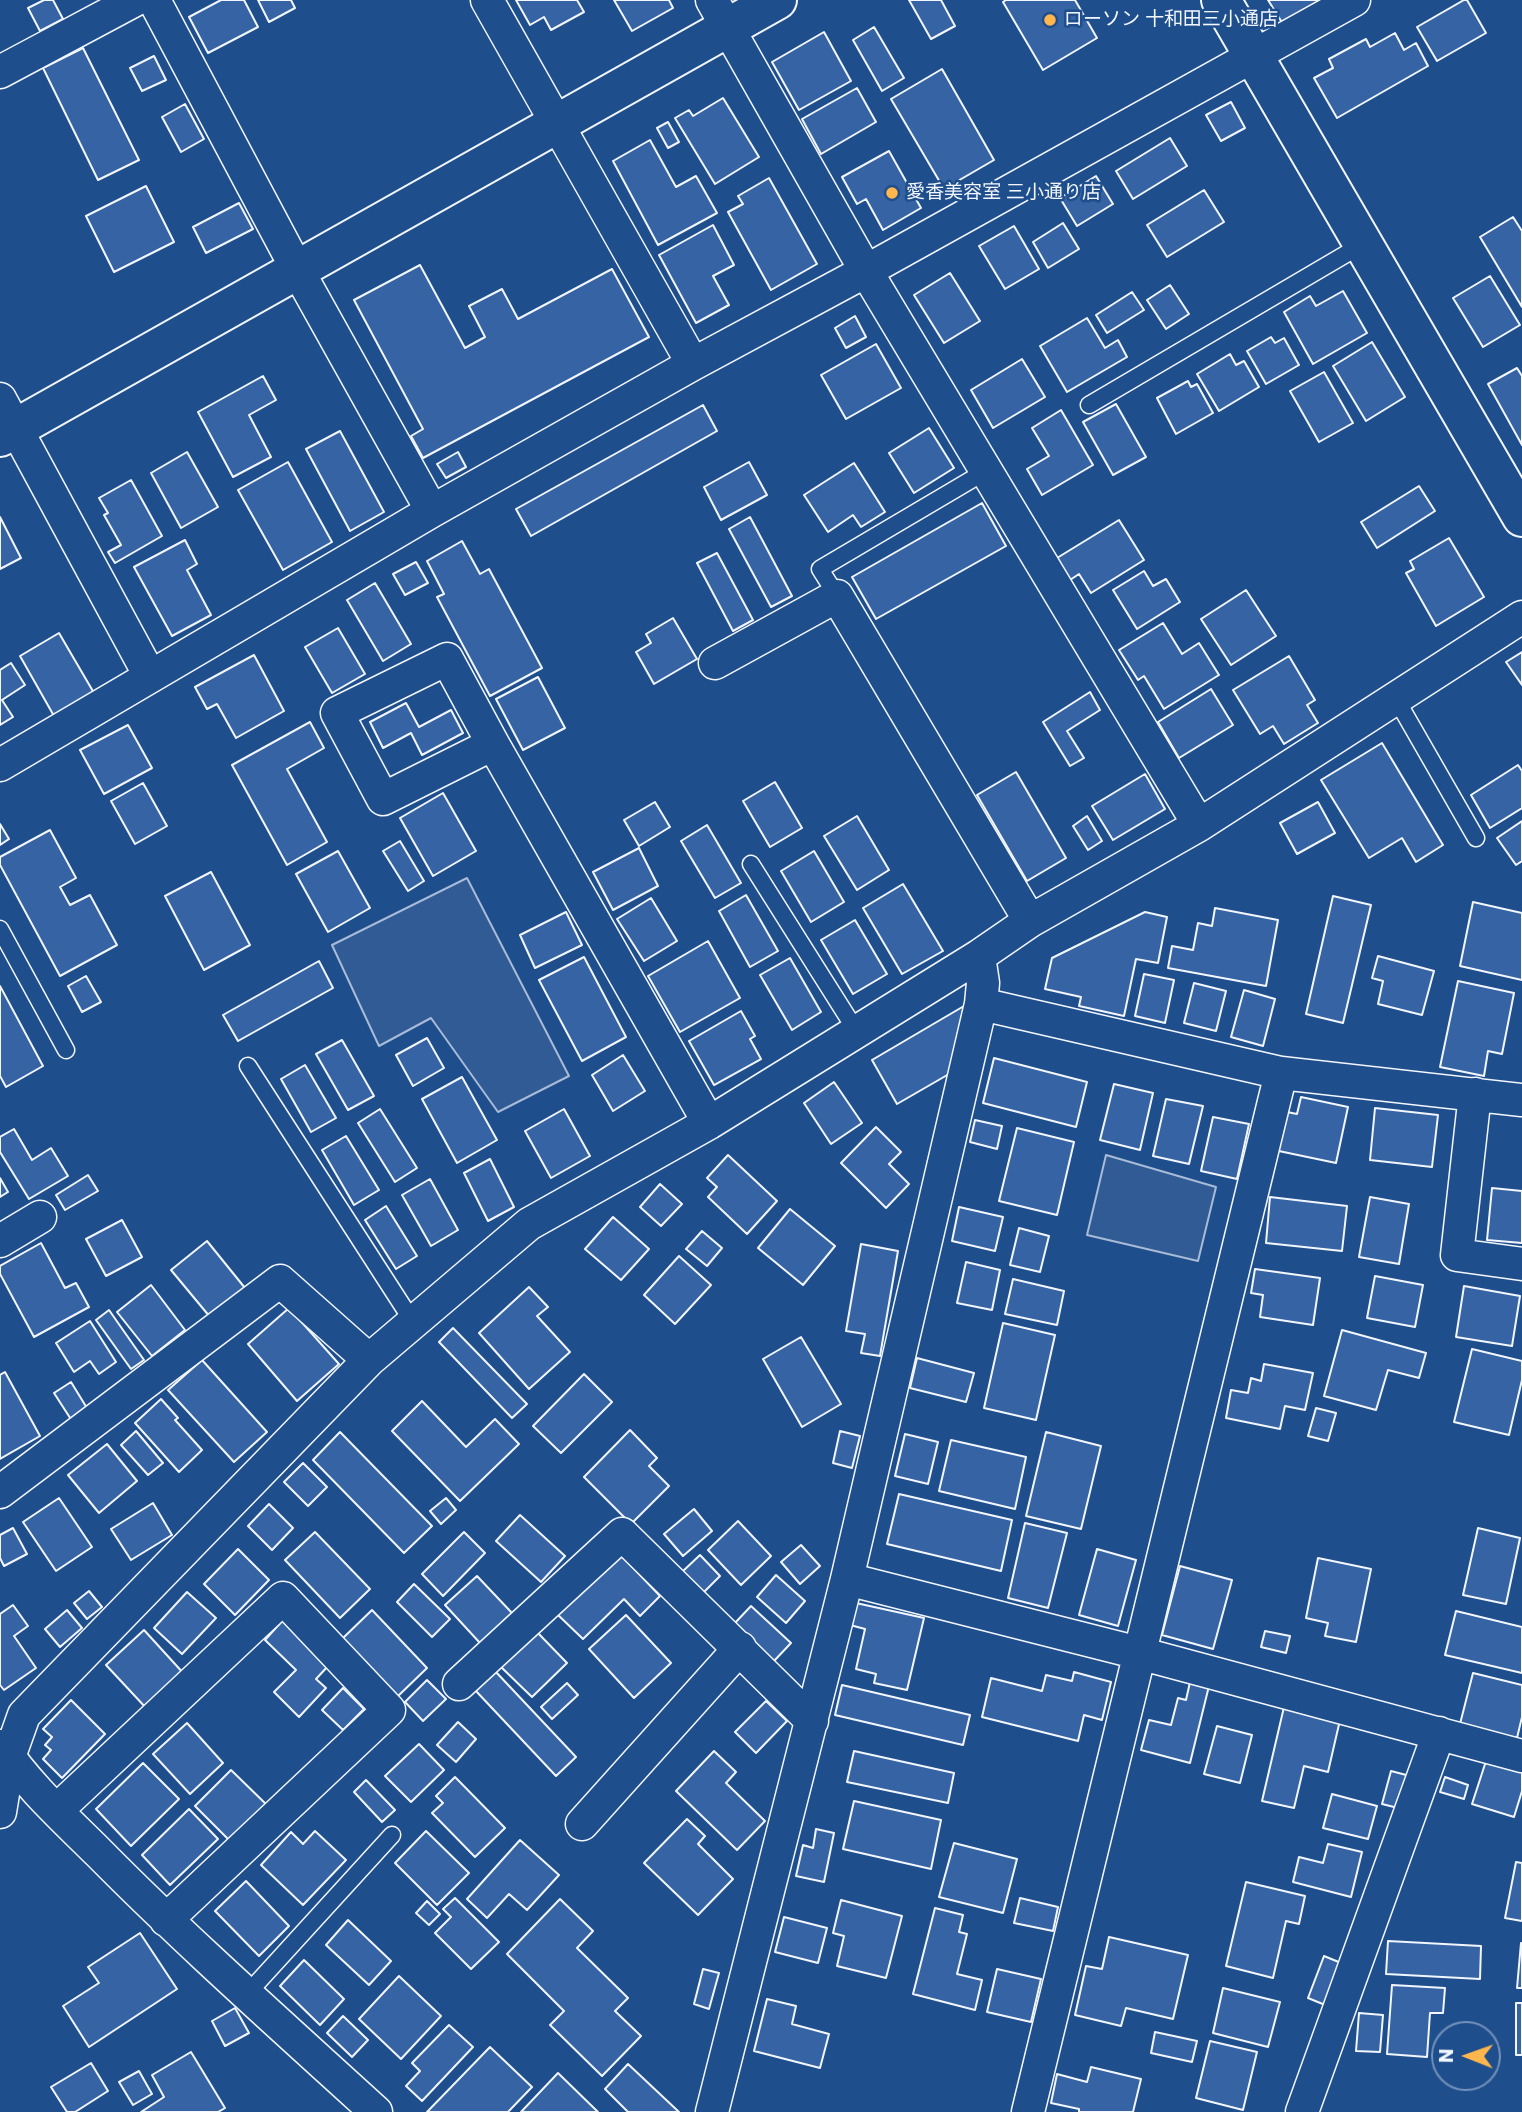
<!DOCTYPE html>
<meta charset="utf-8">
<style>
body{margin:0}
#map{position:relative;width:1522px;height:2112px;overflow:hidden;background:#1f4e8c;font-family:Poppins,sans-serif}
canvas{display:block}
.north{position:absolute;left:1431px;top:2021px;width:70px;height:70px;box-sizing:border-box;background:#1f4e8c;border:2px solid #7391ba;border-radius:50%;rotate:271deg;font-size:19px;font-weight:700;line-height:28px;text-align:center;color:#f2f6ff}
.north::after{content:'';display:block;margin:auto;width:24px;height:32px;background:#ffb74d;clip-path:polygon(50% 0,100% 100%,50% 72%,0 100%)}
</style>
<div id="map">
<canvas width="1522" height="2112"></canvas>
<div class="north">N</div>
</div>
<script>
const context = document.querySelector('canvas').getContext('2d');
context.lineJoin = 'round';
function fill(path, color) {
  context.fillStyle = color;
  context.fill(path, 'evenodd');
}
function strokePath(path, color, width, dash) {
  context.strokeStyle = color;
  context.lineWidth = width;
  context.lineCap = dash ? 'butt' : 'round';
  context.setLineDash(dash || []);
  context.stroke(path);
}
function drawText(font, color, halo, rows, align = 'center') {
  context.font = font + ' Poppins,"Noto Sans JP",sans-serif';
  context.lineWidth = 5;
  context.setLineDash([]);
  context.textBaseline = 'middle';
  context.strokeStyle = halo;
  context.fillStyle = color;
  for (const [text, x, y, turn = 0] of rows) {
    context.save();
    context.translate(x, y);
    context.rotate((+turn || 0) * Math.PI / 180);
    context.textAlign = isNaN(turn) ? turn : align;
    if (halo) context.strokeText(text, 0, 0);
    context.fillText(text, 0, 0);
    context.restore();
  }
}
const built = new Path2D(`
 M467,878L569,1076L498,1112L431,1018L379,1046L332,945Z
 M1106,1155L1216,1187L1198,1261L1087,1235Z`);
fill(built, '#305b95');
strokePath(built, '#a8bbd7', 2);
const building = new Path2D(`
 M44,0H53L63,19L40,31L28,8Z
 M221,0H244L258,27L208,53L189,17Z
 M258,0H291L295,8L269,22Z
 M516,0H577L584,12L551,30L544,17L530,25Z
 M614,0H669L673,8L632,31Z
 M909,0H941L955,26L931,39Z
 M1006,0H1075L1097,38L1043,70L1003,2Z
 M1268,0H1318L1320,3L1283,24Z
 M1464,0H1467L1486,33L1437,61L1417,27Z
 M874,27L904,78L882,91L853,40Z
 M824,32L851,81L799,110L772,62Z
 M1395,33L1404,50L1416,43L1428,66L1337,118L1314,78L1333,68L1329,59L1366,39L1370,47Z
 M83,48L139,160L98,180L43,68Z
 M154,56L166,80L142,91L130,68Z
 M942,69L994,160L944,189L891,99Z
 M857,88L876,122L821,154L802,119Z
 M723,98L759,157L715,184L675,118L689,110L693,116Z
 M1231,102L1245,128L1221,141L1206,115Z
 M185,104L204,139L181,152L162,117Z
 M668,122L679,142L668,148L657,128Z
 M1170,138L1187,166L1133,199L1116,171Z
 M650,140L676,187L696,176L717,213L658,245L613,161Z
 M889,151L921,208L883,230L866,199L857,204L842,177Z
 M1096,176L1113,204L1077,226L1060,198Z
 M769,178L817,264L771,290L728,212L743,204L738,196Z
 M146,186L174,242L114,272L86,216Z
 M1204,190L1224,222L1167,257L1147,225Z
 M239,203L253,229L206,253L193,227Z
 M1513,217L1522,231V307L1480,237Z
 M1063,223L1079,249L1048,268L1033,242Z
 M713,225L734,265L713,276L729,305L696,323L659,255Z
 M1014,226L1039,269L1005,289L979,246Z
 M420,265L465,348L485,337L469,306L502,289L518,319L612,269L649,337L423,458L411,436L423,429L354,300Z
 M950,273L980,321L944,343L914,295Z
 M1490,276L1520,325L1483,347L1453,298Z
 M1170,285L1189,314L1166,329L1147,300Z
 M1343,291L1367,333L1313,364L1284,312L1310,296L1316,306Z
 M1132,292L1144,310L1107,333L1096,315Z
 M855,316L866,337L846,348L835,328Z
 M1087,318L1105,348L1118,340L1127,357L1067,392L1040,346Z
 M1271,337L1275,343L1284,338L1299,365L1266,384L1247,351Z
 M1372,342L1405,397L1366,421L1333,366Z
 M876,344L901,388L846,419L821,375Z
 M1230,354L1236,365L1244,361L1259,387L1219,411L1197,374Z
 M1022,359L1045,397L993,428L971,390Z
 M1517,368L1522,376V445L1488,384Z
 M1324,372L1353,423L1319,442L1290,391Z
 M263,376L276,400L249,415L271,457L233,477L198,412Z
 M1188,381L1191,387L1197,384L1213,413L1176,434L1157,398Z
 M1116,404L1146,457L1113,475L1083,422Z
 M703,405L717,431L531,536L516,509Z
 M1061,410L1093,465L1042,495L1027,469L1049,456L1032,428Z
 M929,428L954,468L914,493L889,453Z
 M340,431L384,512L350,531L306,449Z
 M187,452L218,507L181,528L151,473Z
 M458,452L466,467L446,478L437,464Z
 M288,462L332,542L283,570L238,490Z
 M749,462L767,495L721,520L704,487Z
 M854,463L885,512L861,527L853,515L828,532L804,495Z
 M131,480L162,536L115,563L108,552L121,545L104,515L108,513L99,498Z
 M1419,486L1435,511L1377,548L1361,522Z
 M982,503L1006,546L876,619L852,577Z
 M0,517L21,558L0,569Z
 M750,517L792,596L771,607L729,529Z
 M1119,520L1144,560L1091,593L1079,574L1070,580L1057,558Z
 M1449,538L1484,597L1436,626L1406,573L1414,569L1410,561Z
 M185,540L197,564L187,570L211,615L172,636L134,567Z
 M462,541L480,574L489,569L542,668L490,696L437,597L444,594L427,561Z
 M717,553L753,620L733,631L697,563Z
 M416,562L428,583L405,595L393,574Z
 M1144,571L1153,586L1166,579L1180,602L1137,629L1113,590Z
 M375,583L411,644L383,661L347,600Z
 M1246,590L1276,636L1231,665L1201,619Z
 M673,618L697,659L654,684L636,652L651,643L646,634Z
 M1163,623L1182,654L1199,643L1219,675L1164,709L1144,676L1138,680L1119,650Z
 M338,628L365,674L332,693L305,647Z
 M59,633L94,693L54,716L20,656Z
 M1522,652V685L1506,662Z
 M254,655L284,711L236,738L217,704L207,709L195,687Z
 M1289,656L1315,700L1307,705L1318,723L1284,744L1273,726L1260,734L1233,690Z
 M11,663L25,685L2,700L13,717L0,725V670Z
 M538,677L565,728L523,750L496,699Z
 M1211,689L1233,725L1179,758L1158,722Z
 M1090,692L1100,710L1067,731L1084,758L1070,766L1043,722Z
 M406,703L419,727L451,710L463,733L422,755L411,733L383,748L370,722Z
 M310,722L324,748L287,769L327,842L287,865L232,765Z
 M128,725L152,768L104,794L80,750Z
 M1382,743L1443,845L1416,862L1402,838L1369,858L1321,780Z
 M1518,765L1522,771V808L1490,828L1471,795Z
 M1016,772L1066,858L1027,881L977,795Z
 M1145,774L1165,809L1113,840L1092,806Z
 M775,782L802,828L770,847L743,801Z
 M143,783L167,826L135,844L111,801Z
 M443,793L476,851L433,876L400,818Z
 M655,802L670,827L639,846L624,820Z
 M1318,802L1335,833L1297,854L1280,823Z
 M857,816L889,870L857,890L824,836Z
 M1087,816L1102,841L1088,850L1073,826Z
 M1522,821V861L1516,865L1497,838Z
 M0,824L9,839L0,845Z
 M707,825L741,883L715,898L681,841Z
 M50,830L76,878L60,887L70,905L90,895L117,945L60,976L0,865V857Z
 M400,841L424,881L408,891L383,851Z
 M639,848L658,886L613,910L593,872Z
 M338,851L370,908L328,932L296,874Z
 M814,851L844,902L811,922L781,871Z
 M211,872L250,945L204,970L165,896Z
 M903,884L943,951L902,974L863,908Z
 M746,895L778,951L750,967L719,911Z
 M1333,896L1371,905L1343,1023L1306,1014Z
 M651,898L677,941L644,961L617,919Z
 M1473,902L1522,913V980L1460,966Z
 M1215,908L1278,920L1266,986L1168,968L1172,946L1193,950L1198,923L1212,926Z
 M566,912L582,945L535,968L520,935Z
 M1145,912L1167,917L1158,963L1136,959L1124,1016L1079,1006L1081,997L1045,989L1052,958Z
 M855,920L887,974L853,994L821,940Z
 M708,941L740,998L680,1032L648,976Z
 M1378,956L1434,971L1422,1015L1378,1004L1383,981L1372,978Z
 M584,957L626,1037L582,1061L539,980Z
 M790,958L821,1012L792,1030L760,975Z
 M319,961L333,988L238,1041L223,1015Z
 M1144,974L1174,980L1165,1023L1135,1016Z
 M86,976L101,1002L82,1012L68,986Z
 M1458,981L1514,993L1502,1054L1488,1051L1484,1076L1440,1067Z
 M1194,983L1226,991L1216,1031L1184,1023Z
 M0,986L43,1066L6,1087L0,1076Z
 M1244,990L1275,999L1263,1046L1231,1037Z
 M964,1006L949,1074L897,1104L872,1060Z
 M741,1011L755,1036L750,1039L761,1059L714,1085L689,1041Z
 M427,1038L444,1068L413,1086L396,1055Z
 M342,1040L374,1096L348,1110L316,1054Z
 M623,1055L645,1091L613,1111L592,1075Z
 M994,1058L1087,1082L1076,1127L983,1103Z
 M305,1065L336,1118L311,1132L281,1079Z
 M462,1077L497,1140L457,1163L422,1099Z
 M834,1082L862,1123L831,1144L804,1103Z
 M1114,1084L1153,1093L1140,1150L1100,1140Z
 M1301,1097L1348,1107L1336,1163L1274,1150L1282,1111L1297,1114Z
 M1166,1099L1203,1106L1189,1164L1153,1156Z
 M1375,1108L1438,1115L1432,1167L1370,1160Z
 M380,1109L417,1168L395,1182L358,1123Z
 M564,1109L590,1156L551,1178L525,1131Z
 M1213,1117L1249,1124L1237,1179L1201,1171Z
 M975,1120L1002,1126L997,1149L970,1142Z
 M876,1127L901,1152L889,1164L909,1184L886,1208L841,1163Z
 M1017,1128L1074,1142L1057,1215L999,1201Z
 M14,1129L32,1160L51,1148L68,1176L29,1199L0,1152V1137Z
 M346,1136L379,1190L354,1205L322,1150Z
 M728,1155L777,1201L747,1234L708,1197L717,1187L707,1178Z
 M490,1159L514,1207L488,1221L464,1173Z
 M88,1175L98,1191L65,1210L56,1195Z
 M0,1178L8,1192L0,1197Z
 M430,1179L458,1230L431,1246L402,1195Z
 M660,1184L682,1204L661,1226L640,1207Z
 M1492,1188L1522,1191V1243L1487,1240Z
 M1270,1197L1347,1206L1342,1251L1266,1243Z
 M1370,1197L1409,1204L1399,1264L1359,1257Z
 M386,1206L417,1256L396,1269L365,1220Z
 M959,1207L1003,1217L995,1251L952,1241Z
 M790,1209L835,1246L803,1285L758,1248Z
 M613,1217L649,1249L621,1280L585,1249Z
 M122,1220L142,1257L106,1276L86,1239Z
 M1019,1228L1049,1236L1040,1272L1010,1265Z
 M702,1231L722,1248L707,1266L686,1249Z
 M207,1241L245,1288L210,1317L171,1270Z
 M41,1243L65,1288L76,1283L89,1307L34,1337L0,1274V1266Z
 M861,1244L898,1251L880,1356L861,1353L865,1334L846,1331Z
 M679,1256L711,1285L675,1324L644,1295Z
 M966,1262L1000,1270L992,1310L957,1303Z
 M1255,1269L1320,1278L1313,1325L1260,1317L1263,1295L1251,1293Z
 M1375,1276L1423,1285L1415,1327L1367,1318Z
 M1013,1279L1064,1291L1057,1325L1005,1314Z
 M151,1285L185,1330L152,1356L117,1312Z
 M1464,1286L1520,1296L1512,1346L1456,1337Z
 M529,1287L548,1307L537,1316L570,1352L529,1389L479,1333Z
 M289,1308L339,1364L297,1401L248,1344Z
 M109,1310L144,1360L131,1369L96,1320Z
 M90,1321L116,1362L99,1374L90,1361L74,1372L56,1343Z
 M1003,1323L1055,1335L1036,1420L984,1408Z
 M453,1328L527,1404L512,1418L439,1342Z
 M1342,1330L1426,1353L1419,1378L1388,1370L1376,1410L1324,1396Z
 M801,1337L841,1404L802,1427L763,1359Z
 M1472,1349L1522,1361V1380L1509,1435L1454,1422Z
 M917,1358L974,1373L966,1402L910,1388Z
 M202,1360L267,1432L234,1462L168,1390Z
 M1264,1364L1313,1373L1305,1410L1285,1406L1280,1429L1226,1418L1231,1390L1248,1393L1251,1378L1261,1381Z
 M5,1372L40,1436L0,1459V1375Z
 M584,1374L612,1402L561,1453L533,1426Z
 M71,1382L90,1413L74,1424L54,1393Z
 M161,1399L178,1418L175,1420L202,1450L179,1472L135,1423Z
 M422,1401L466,1447L495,1419L519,1444L460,1501L392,1431Z
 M1316,1408L1336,1413L1328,1441L1308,1436Z
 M630,1430L657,1458L649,1466L669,1486L631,1524L584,1477Z
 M136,1431L163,1463L148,1475L121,1445Z
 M840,1431L860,1436L852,1468L833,1463Z
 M340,1432L432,1526L404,1553L313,1460Z
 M1046,1432L1101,1446L1081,1529L1026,1516Z
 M905,1434L938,1442L928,1484L895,1476Z
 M951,1440L1026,1457L1015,1509L939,1491Z
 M107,1444L137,1481L99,1513L68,1475Z
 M303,1463L327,1487L308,1506L284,1482Z
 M899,1494L1012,1520L1001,1571L887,1544Z
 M59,1498L92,1547L56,1571L23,1522Z
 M446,1498L456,1510L441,1524L430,1511Z
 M153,1503L172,1535L131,1560L111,1529Z
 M269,1504L293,1528L272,1550L248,1526Z
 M694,1509L712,1531L683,1556L664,1534Z
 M520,1515L565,1556L541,1582L496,1541Z
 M738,1521L771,1556L741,1585L708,1550Z
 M1025,1523L1067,1533L1048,1608L1008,1598Z
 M13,1528L27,1554L4,1566L0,1558V1535Z
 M1478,1528L1520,1538L1506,1604L1463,1595Z
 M315,1532L370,1589L340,1618L285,1560Z
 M464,1532L485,1553L443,1596L422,1574Z
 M801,1545L820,1566L800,1584L781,1562Z
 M238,1549L269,1580L235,1615L204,1584Z
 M1097,1549L1136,1560L1118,1626L1079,1615Z
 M619,1553L660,1596L640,1616L624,1599L583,1639L557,1614Z
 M700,1555L720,1576L703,1593L682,1572Z
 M1318,1558L1371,1569L1356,1642L1325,1636L1328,1623L1306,1618Z
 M1180,1566L1232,1580L1213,1649L1162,1635Z
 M776,1575L805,1601L786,1623L757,1597Z
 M477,1576L512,1613L480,1643L445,1605Z
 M414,1584L450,1619L432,1637L397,1602Z
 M89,1591L102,1607L87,1619L74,1603Z
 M187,1592L216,1618L182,1654L154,1628Z
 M856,1603L924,1618L907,1690L874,1683L876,1674L856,1669L865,1629L850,1625Z
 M13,1605L28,1626L14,1636L36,1668L4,1690L0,1685V1614Z
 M751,1606L791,1643L774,1661L734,1624Z
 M67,1610L82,1628L60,1647L45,1629Z
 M372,1610L427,1668L396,1698L342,1639Z
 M1456,1611L1522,1627V1673L1445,1655Z
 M626,1615L671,1663L634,1698L589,1649Z
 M283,1620L329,1665L316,1679L326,1688L299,1717L274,1692L296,1670L265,1640Z
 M144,1630L185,1675L147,1709L106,1665Z
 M536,1631L567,1663L532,1697L500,1666Z
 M1265,1631L1290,1636L1286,1653L1261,1647Z
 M495,1671L576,1757L556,1776L475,1690Z
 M1074,1672L1111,1682L1102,1720L1084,1715L1078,1741L982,1717L991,1678L1042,1691L1046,1675L1072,1681Z
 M1473,1673L1522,1685V1717L1517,1738L1460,1724Z
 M427,1680L446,1699L423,1721L405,1702Z
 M1190,1682L1209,1686L1190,1763L1141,1750L1149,1720L1171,1725L1178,1698L1186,1700Z
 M567,1683L578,1695L552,1719L541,1707Z
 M842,1685L970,1715L963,1745L835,1715Z
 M343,1688L364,1709L343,1730L322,1710Z
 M71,1700L105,1734L62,1778L43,1759L51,1750L45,1745L52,1737L43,1729Z
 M766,1701L787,1721L756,1753L735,1732Z
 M1284,1707L1340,1720L1328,1772L1304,1766L1294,1808L1262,1801Z
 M458,1722L476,1739L456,1762L437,1745Z
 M187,1723L223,1763L190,1794L153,1754Z
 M1217,1726L1252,1735L1240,1783L1204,1774Z
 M419,1744L444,1770L411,1802L385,1776Z
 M714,1751L736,1772L726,1783L765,1821L737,1850L676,1791Z
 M854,1751L954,1773L948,1803L847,1782Z
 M1486,1761L1522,1772V1791L1514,1817L1472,1804Z
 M143,1763L179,1799L131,1846L96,1809Z
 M231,1770L269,1807L233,1844L195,1806Z
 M1391,1771L1410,1776L1402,1809L1382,1804Z
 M455,1777L505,1828L475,1857L432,1813L443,1803L436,1796Z
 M1445,1777L1468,1785L1464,1799L1440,1792Z
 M366,1780L395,1810L382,1822L354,1792Z
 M1332,1794L1377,1806L1368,1839L1323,1828Z
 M854,1801L941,1820L931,1869L843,1849Z
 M189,1809L218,1839L170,1885L142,1855Z
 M687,1819L705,1836L698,1844L733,1879L698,1915L644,1863Z
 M816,1829L834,1833L824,1882L796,1876L803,1845L813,1848Z
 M315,1831L346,1860L303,1905L261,1865L291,1832L303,1844Z
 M426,1831L469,1873L437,1905L395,1863Z
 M520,1840L559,1875L527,1910L509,1894L487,1918L467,1899Z
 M954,1843L1017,1859L1003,1913L939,1897Z
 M1328,1844L1362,1852L1351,1897L1293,1882L1299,1857L1323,1863Z
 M1516,1862L1522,1863V1921L1505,1918Z
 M246,1881L289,1926L259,1956L215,1911Z
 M1246,1882L1305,1896L1299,1924L1286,1921L1273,1978L1226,1966Z
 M455,1898L499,1942L471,1969L435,1933L451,1917L443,1909Z
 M1020,1898L1058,1907L1053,1931L1014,1923Z
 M560,1899L593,1931L577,1948L628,1998L615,2011L641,2036L602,2076L550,2025L564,2011L507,1954Z
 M841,1900L902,1916L886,1978L837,1966L844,1936L833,1933Z
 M427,1901L440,1914L429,1925L416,1913Z
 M935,1908L963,1915L959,1932L967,1934L957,1974L982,1980L975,2010L913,1994Z
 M784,1917L827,1928L818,1963L775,1952Z
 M348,1920L391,1961L369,1985L326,1945Z
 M140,1933L177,1989L89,2047L63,2006L99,1983L88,1967Z
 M1109,1937L1188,1955L1173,2019L1126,2008L1121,2026L1075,2015L1086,1966L1102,1969Z
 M1388,1941L1481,1946L1480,1979L1386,1974Z
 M1521,1943H1522V1988H1517Z
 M1324,1956L1346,1965L1330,2007L1308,1998Z
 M304,1960L344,1999L320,2025L280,1986Z
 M703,1969L719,1973L709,2009L694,2004Z
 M997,1969L1041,1979L1031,2022L987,2012Z
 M399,1976L441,2016L401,2059L359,2019Z
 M1392,1985L1445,1988L1443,2013H1430L1427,2057L1387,2054Z
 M1223,1988L1280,2002L1268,2047L1213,2033Z
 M767,1999L796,2006L792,2024L829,2034L820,2068L754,2051Z
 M1516,2003H1522V2055H1516Z
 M235,2008L249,2033L225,2046L212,2021Z
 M1359,2013L1383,2015L1380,2052L1356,2051Z
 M343,2016L368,2040L352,2057L327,2033Z
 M449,2025L473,2047L422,2101L406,2086L420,2071L412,2063Z
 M1155,2032L1197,2041L1192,2062L1151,2053Z
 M1210,2041L1257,2052L1243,2110L1196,2098Z
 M490,2047L532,2087L508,2112H427Z
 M191,2052L225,2108L218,2112H141L164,2097L152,2075Z
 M91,2063L108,2091L75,2112H67L51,2087Z
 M628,2064L679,2112H628L605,2089Z
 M1091,2067L1141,2079L1133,2112H1079V2109L1051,2103L1057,2074L1087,2082Z
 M139,2071L152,2094L133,2105L119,2082Z
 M558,2073L598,2112H521Z`);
fill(building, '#3563a3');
strokePath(building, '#f2f6ff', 2);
const lane = new Path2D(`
 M1089,405L1363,244
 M837,596L820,569L986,471
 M1395,697L1476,838
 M751,864L857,1032
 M0,929L66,1050
 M248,1066L413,1322
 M247,1994L392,1835`);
const street = new Path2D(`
 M154,0L298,271L432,511
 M487,0L693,364
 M712,0L866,271L1199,825
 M0,72L135,0
 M0,399L150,676
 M715,663L837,596L1030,921
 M493,744L383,799L337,713L447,659L493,744L709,1123
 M0,765L432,511L693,364L866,271L1354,0
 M981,1004L1281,1073L1522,1100
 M1475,1094L1457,1255L1522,1264
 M0,1241L40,1217
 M0,1492L280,1281L369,1360
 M847,1579L1139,1653L1522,1756
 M459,1684L622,1534L812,1721
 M2,1746C24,1782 69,1823 99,1853C188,1943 283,2027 376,2112
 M57,1810L283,1598L389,1710L166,1920
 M0,1812L9,1757L24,1715L369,1360L529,1224L709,1123L979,956L1030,921L1199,825L1522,617
 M582,1824L740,1648
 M712,2112L847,1579L981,1004L983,983L979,956
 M1028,2112L1281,1073
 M1302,2112L1439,1733`);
const secondary = new Path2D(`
 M1221,0L1522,517
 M0,437L777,0`);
strokePath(lane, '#f2f6ff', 19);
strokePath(street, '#f2f6ff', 35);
strokePath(secondary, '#f2f6ff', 42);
strokePath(lane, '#1f4e8c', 16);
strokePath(street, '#1f4e8c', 32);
strokePath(secondary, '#1f4e8c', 38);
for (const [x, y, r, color] of [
 [1050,20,7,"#ffb74d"],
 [892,193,7,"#ffb74d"]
]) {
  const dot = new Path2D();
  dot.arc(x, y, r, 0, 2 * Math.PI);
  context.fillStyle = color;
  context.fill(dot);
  strokePath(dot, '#1f4e8c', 2.5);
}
drawText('19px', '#f2f6ff', '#1f4e8c', [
 ["ローソン 十和田三小通店",1064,20],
 ["愛香美容室 三小通り店",906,193]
], 'left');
</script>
